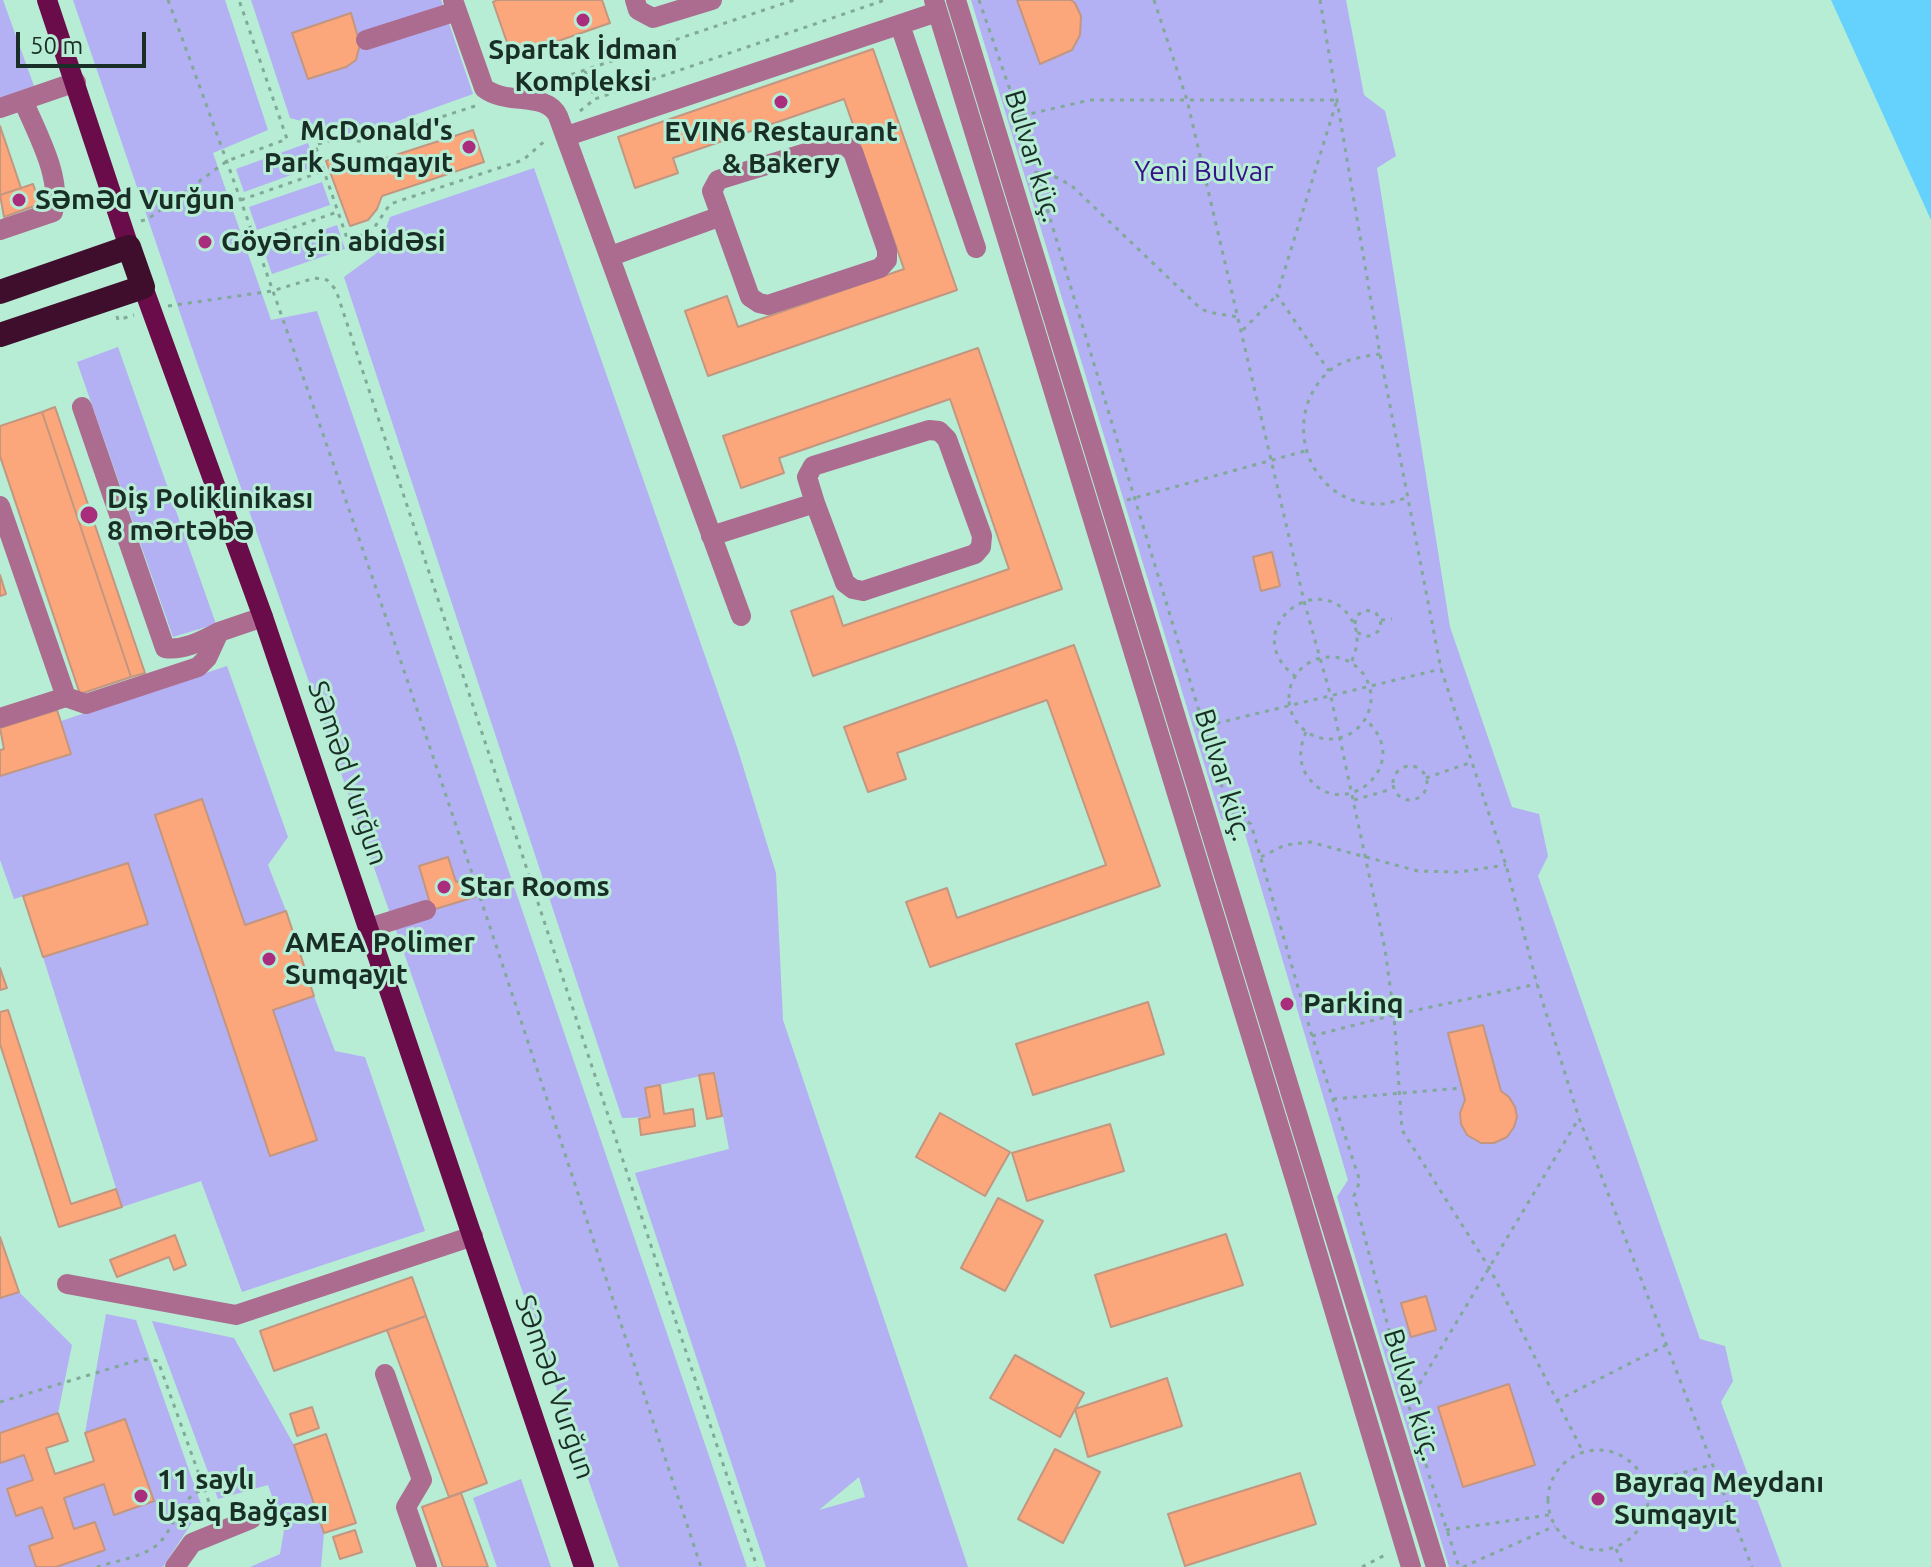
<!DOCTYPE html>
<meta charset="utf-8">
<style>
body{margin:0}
#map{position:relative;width:1931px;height:1567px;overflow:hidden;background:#b7ecd5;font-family:Ubuntu,sans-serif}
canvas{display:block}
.scale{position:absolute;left:16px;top:32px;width:130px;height:36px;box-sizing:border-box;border:4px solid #192e26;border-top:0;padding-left:10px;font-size:24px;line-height:28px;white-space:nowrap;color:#192e26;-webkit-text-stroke:6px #b7ecd5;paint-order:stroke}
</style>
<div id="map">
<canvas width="1931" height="1567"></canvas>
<div class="scale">50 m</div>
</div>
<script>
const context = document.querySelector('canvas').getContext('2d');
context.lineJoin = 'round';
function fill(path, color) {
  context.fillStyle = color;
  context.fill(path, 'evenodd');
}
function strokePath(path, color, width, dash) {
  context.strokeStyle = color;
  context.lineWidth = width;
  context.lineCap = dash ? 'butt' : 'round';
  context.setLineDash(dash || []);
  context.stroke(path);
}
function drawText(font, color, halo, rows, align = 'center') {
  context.font = font + ' Ubuntu,sans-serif';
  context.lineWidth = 6;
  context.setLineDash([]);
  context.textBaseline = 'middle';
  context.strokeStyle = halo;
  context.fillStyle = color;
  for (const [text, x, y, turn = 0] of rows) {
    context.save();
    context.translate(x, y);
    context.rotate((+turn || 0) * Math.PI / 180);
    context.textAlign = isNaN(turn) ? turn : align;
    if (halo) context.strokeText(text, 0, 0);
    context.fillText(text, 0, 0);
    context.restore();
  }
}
fill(new Path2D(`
 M0,0H3L34,86L0,98Z
 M73,0H225L268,130L213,153L271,320L317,311L747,1567H619L192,348Z
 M251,0H441L473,94L356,136L290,118Z
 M971,0H1346L1364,95L1385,111L1396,156L1377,168L1450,627L1512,807L1539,814L1548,856L1538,876L1700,1339L1725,1346L1733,1381L1721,1402L1782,1567H1449L1337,1197L1348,1180L1243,827L1221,819Z
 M308,143L316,166L244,192L236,169Z
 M534,168L737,747L776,873L783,1020L968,1567H766L635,1173L729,1149L715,1073L645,1088L650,1117L622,1118L344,277L377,253L390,217ZM859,1477L865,1497L819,1510Z
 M322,182L330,205L257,230L249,207Z
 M337,225L345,249L272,274L264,251Z
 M118,347L216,624L173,637L77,362Z
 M227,666L288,837L268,865L286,911L245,925L202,799L155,815L270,1155L317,1139L273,1010L314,996L335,1051L365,1057L425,1231L242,1292L201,1181L122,1207L43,957L147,924L128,863L14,899L0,860V776L71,754L61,721Z
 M19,1292L72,1345L58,1413L0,1433V1298Z
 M106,1314L136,1320L202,1507L163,1567H56L74,1529L64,1498L104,1484L114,1515L154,1501L125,1419L85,1433Z
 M152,1321L234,1338L294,1445L324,1533L321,1567H250L280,1554L284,1530L268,1485L218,1499Z
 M24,1455L33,1480L7,1490L16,1516L42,1507L53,1538L36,1567H0V1463Z
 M521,1479L551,1567H497L473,1498Z`), '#b3b0f3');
fill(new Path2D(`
 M1831,0H1931V220Z`), '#64d2fc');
const building = new Path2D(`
 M497,0H602L610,23L512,57L493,2Z
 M1017,0H1071L1075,3L1081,16L1080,35L1072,50L1040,64Z
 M351,13L360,44L356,60L346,67L308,79L292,33Z
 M873,49L957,290L708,376L685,311L727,296L738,327L904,269L844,99L673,158L678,173L635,188L618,137Z
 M0,126L21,188L0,195Z
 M473,130L484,162L382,196L377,209L368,220L350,226L326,161L343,155L359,157L371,163Z
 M33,184L40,204L4,217L0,195Z
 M978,348L1062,589L813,676L791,611L833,596L843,626L1009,569L950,399L779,458L784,473L741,488L723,436Z
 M55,407L145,673L131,677L42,412Z
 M42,412L131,677L80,694L0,456V426Z
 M1272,552L1280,586L1261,591L1253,557Z
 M0,575L6,594L0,596Z
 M1074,645L1160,886L930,967L906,902L947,888L957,918L1106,865L1047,700L897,753L906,779L868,792L844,727Z
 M57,710L71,754L0,776V750L4,749L0,728Z
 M202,799L245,925L286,911L314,996L273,1010L317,1140L270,1156L155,815Z
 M448,857L456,882L469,879L475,897L432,910L419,866Z
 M128,863L148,924L43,957L23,896Z
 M0,968L7,988L0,990Z
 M1148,1002L1164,1054L1033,1095L1016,1044Z
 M8,1010L71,1204L116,1189L122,1207L59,1227L0,1044V1012Z
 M1483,1025L1501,1091L1509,1097L1515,1107L1517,1117L1514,1127L1507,1137L1494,1143H1481L1467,1135L1461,1124L1460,1113L1465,1100L1448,1033Z
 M714,1073L722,1116L707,1119L699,1075Z
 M660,1085L664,1114L693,1109L695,1126L641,1135L639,1119L650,1117L645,1088Z
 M940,1113L1010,1152L985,1196L916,1157Z
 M1110,1124L1124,1171L1027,1201L1012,1153Z
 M998,1198L1043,1221L1005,1291L961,1268Z
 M1226,1234L1243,1285L1111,1327L1095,1275Z
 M175,1235L186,1265L174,1270L169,1257L117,1277L110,1260Z
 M0,1237L19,1292L0,1298Z
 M412,1277L426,1316L274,1371L260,1331Z
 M1426,1296L1436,1330L1411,1337L1401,1303Z
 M426,1316L487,1483L449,1497L387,1330Z
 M1015,1355L1084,1393L1060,1437L990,1398Z
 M1167,1378L1182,1426L1088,1457L1075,1409Z
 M1509,1384L1535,1465L1463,1487L1438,1407Z
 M312,1407L319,1428L297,1436L290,1414Z
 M58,1413L68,1441L46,1448L55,1474L94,1461L85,1433L125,1419L154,1501L114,1515L104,1484L64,1498L74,1529L95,1522L105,1550L56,1567H36L29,1546L53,1538L42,1507L16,1516L7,1489L33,1480L24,1455L0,1463V1433Z
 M326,1434L356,1523L324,1533L294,1445Z
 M1055,1449L1100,1472L1063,1543L1018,1519Z
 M1300,1473L1316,1524L1185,1566L1168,1514Z
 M461,1493L488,1567H443L422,1507Z
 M355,1530L362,1552L340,1559L333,1537Z`);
fill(building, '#fca67c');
strokePath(building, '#c39680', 2);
strokePath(new Path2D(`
 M168,0C359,518 528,1043 701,1567
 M979,0L1019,116L1229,810L1251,824L1312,1036L1360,1181L1354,1196L1408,1403
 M1154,0L1187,100L1304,601L1331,697L1385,949L1394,1015L1402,1130L1490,1269L1583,1452
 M1320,0L1380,354L1441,669L1506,865L1537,984L1579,1118L1752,1567
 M585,71L595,99L885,0
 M543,84L794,0
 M475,106L364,142L338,138L315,145L348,241L372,231L390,204L523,160L547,139
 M580,111L595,99
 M1012,118L1090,100H1337L1277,295L1329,371
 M1035,172L1058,178L1072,186L1198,306L1207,312L1238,317
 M241,200L324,171
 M141,221L148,219L227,161L287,139L239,0
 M255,241L337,212
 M168,306L272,291L315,278L327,280L336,290L757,1567
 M117,316L118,320L134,315
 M1243,330L1277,295
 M1380,354C1362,357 1342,359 1328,372C1279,418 1308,503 1376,504C1386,505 1397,500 1407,498
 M1127,500L1305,451
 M1381,620L1392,619
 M1355,624L1356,616L1365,610L1375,612L1381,620L1380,629C1373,638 1364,638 1356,631
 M1289 698a41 41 0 1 1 82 0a41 41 0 1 1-82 0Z
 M1296,677C1234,630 1322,564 1353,622C1360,636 1357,649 1351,663
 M1197,728L1441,669
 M1306,732C1300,746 1298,760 1306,774C1339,827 1417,766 1366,720
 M1393 783a17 17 0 1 1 34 0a17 17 0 1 1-34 0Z
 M1426,778L1472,762
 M1354,800L1392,789
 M1261,857L1285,845L1310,842L1418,871L1459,872L1506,865
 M1312,1036L1394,1015L1537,984
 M1333,1099L1461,1088
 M1556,1401L1666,1345
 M0,1402L132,1362L145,1359L158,1361L214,1516
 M1548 1500a50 50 0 1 1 100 0a50 50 0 1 1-100 0Z
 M1427,1468L1408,1403L1579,1118
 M1429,1475L1459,1567
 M1645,1483L1711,1465
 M1446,1530L1549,1515
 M1616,1549L1624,1567
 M97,1567C115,1561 143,1557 157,1545C176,1528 178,1497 205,1489
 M1362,1567L1387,1554
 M1463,1567L1555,1526`), '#80a998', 3, [4, 6]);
strokePath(new Path2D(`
 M453,0L484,88C507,106 546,91 558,116L741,616
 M635,0L638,10L653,18L712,0
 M934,0L1296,1182L1411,1567
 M956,0L1436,1567
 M900,25L976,248
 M366,40L457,11
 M0,108L76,82
 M567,136L937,12
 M0,230L53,212C63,178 36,132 23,100
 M611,256L721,216L712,191L718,180L835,144L845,145L853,152L887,250V260L880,268L768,305L759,303L750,297L721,216
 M82,407L165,648C184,651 203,640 219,632
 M0,506L66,697
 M711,536L815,503L807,477L813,466L929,430L939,431L947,439L982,536L981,547L975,554L863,591L853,589L845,583L815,503
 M0,718L66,697L86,704L198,667L207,658L219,632L263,617
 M369,928L426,910
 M67,1284L236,1315L473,1236
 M385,1374L422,1480L406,1507L427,1567
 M175,1567L192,1543L251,1519`), '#ac6c8f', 20);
strokePath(new Path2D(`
 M47,0L129,247
 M143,287L263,617L584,1567`), '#6a0b4a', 20);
strokePath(new Path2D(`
 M0,292L129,247L143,287L0,335`), '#3e0e2c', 24);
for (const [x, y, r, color] of [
 [583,20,8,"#aa2c7c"],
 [781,102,8,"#aa2c7c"],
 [469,147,8,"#aa2c7c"],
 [19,200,8,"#aa2c7c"],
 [205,242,8,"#aa2c7c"],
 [89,515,10,"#aa2c7c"],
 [444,887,8,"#aa2c7c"],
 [269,959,8,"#aa2c7c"],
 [1287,1004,8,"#aa2c7c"],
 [141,1496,8,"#aa2c7c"],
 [1598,1499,8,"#aa2c7c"]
]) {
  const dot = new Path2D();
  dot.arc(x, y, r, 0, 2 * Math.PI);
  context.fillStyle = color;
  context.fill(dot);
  strokePath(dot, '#b7ecd5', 3);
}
drawText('bold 28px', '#192e26', '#b7ecd5', [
 ["Spartak İdman",583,50,"center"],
 ["Kompleksi",583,82,"center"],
 ["McDonald's",453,131,"right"],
 ["Park Sumqayıt",453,163,"right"],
 ["EVIN6 Restaurant",781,132,"center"],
 ["& Bakery",781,164,"center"],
 ["Səməd Vurğun",35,200],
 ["Göyərçin abidəsi",221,242],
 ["Diş Poliklinikası",107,499],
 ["8 mərtəbə",107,531],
 ["Star Rooms",460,887],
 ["AMEA Polimer",285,943],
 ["Sumqayıt",285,975],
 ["Parkinq",1303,1004],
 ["11 saylı",157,1480],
 ["Uşaq Bağçası",157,1512],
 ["Bayraq Meydanı",1614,1483],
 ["Sumqayıt",1614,1515]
], 'left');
drawText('28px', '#192e26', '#b7ecd5', [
 ["Bulvar küç.",1033,156,73],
 ["Səməd Vurğun",348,773,71],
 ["Bulvar küç.",1223,775,73],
 ["Səməd Vurğun",555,1387,71],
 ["Bulvar küç.",1412,1395,73]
]);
drawText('28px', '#371089', '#b7ecd5', [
 ["Yeni Bulvar",1204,172]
]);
</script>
